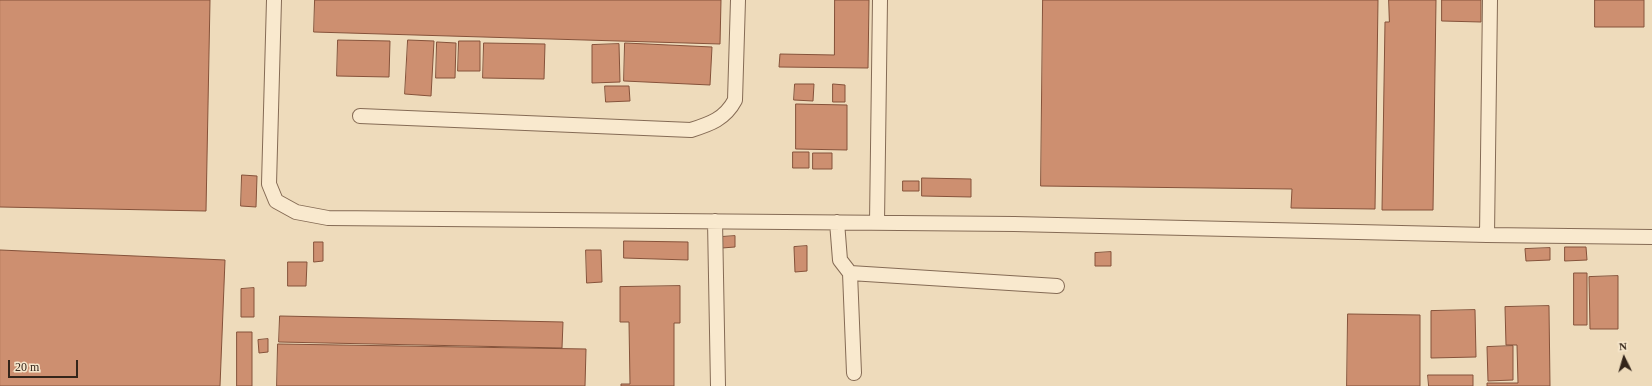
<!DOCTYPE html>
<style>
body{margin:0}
#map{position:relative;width:1652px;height:386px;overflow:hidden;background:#eedbbb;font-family:"Times New Roman",serif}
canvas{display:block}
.north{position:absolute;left:1604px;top:338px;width:40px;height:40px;-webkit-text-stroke:3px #f6e6cb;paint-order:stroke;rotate:355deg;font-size:11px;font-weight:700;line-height:16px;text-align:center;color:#34251a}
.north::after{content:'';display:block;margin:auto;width:14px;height:18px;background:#34251a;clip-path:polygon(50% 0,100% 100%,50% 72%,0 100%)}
.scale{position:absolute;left:8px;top:360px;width:70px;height:18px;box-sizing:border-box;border:2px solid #34251a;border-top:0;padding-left:5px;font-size:12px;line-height:14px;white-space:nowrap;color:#34251a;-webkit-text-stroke:3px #f6e6cb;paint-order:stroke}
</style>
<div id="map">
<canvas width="1652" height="386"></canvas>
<div class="north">N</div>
<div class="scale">20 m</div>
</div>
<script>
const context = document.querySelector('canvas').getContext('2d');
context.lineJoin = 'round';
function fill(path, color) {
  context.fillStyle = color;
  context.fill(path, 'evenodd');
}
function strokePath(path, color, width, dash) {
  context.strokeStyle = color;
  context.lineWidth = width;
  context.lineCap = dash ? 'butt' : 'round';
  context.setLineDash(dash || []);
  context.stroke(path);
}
const building = new Path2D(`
 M0,0H210L206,211L0,207Z
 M315,0H721L720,44L314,32Z
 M835,0H869L868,68L779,67L780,54L834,55Z
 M1043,0H1378L1375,209L1291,208L1292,189L1041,186Z
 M1389,0H1436L1433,210H1382L1385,22H1389Z
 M1442,0H1481V22L1442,21Z
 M1595,0H1644V27H1595Z
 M338,40L390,41L389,77L337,76Z
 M408,40L434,41L431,96L405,94Z
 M459,41H480V71H458Z
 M437,42L456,43L455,78H436Z
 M484,43L545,44L544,79L483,78Z
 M625,43L712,47L710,85L624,81Z
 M619,44L620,82L592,83V45Z
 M795,84H814L813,101L794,100Z
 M833,84L845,85V102H833Z
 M605,86H629L630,101L606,102Z
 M796,104L847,105V150L796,149Z
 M793,152H809V168H793Z
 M813,153H832V169H813Z
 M242,175L257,176L256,207L241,206Z
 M922,178L971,179V197L922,196Z
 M903,181H919V191H903Z
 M735,236V247L722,248L721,237Z
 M624,241L688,242V260L624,258Z
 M314,242H323V261L314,262Z
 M807,246V271L795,272L794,247Z
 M1565,247H1586L1587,260L1565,261Z
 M1550,248V260L1526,261L1525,249Z
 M0,250L225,260L220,386H0Z
 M586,250H601L602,282L587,283Z
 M1111,252V266H1095V253Z
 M288,262H307L306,286H288Z
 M1574,273H1587V325H1574Z
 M1618,276V329H1590L1589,277Z
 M680,286V323H674V386H621V384H630L629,322H620V287Z
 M254,288V317H241V289Z
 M1549,306L1550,386H1487V383H1518L1517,345H1506L1505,307Z
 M1475,310L1476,357L1431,358V311Z
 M1348,314L1420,315V386H1347Z
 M280,316L563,322L562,348L279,342Z
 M237,332H252V386H237Z
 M268,339V352L259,353L258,340Z
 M278,344L586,349L585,386H277Z
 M1513,346V380L1488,381L1487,347Z
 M1428,375H1473V386H1429Z`);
fill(building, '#cd8f70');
strokePath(building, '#85523a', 1);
const lane = new Path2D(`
 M274,0L269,184L276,201L296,212L328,218L1014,224L1487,235L1652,237
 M360,116L691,130C710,124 725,119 735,100L738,0
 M715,221L718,386
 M837,222L840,260L850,273L1057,286
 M877,222L880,0
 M1487,235L1490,0
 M850,273L854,373`);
strokePath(lane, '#856b55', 16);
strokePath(lane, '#f9e9ce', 14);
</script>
